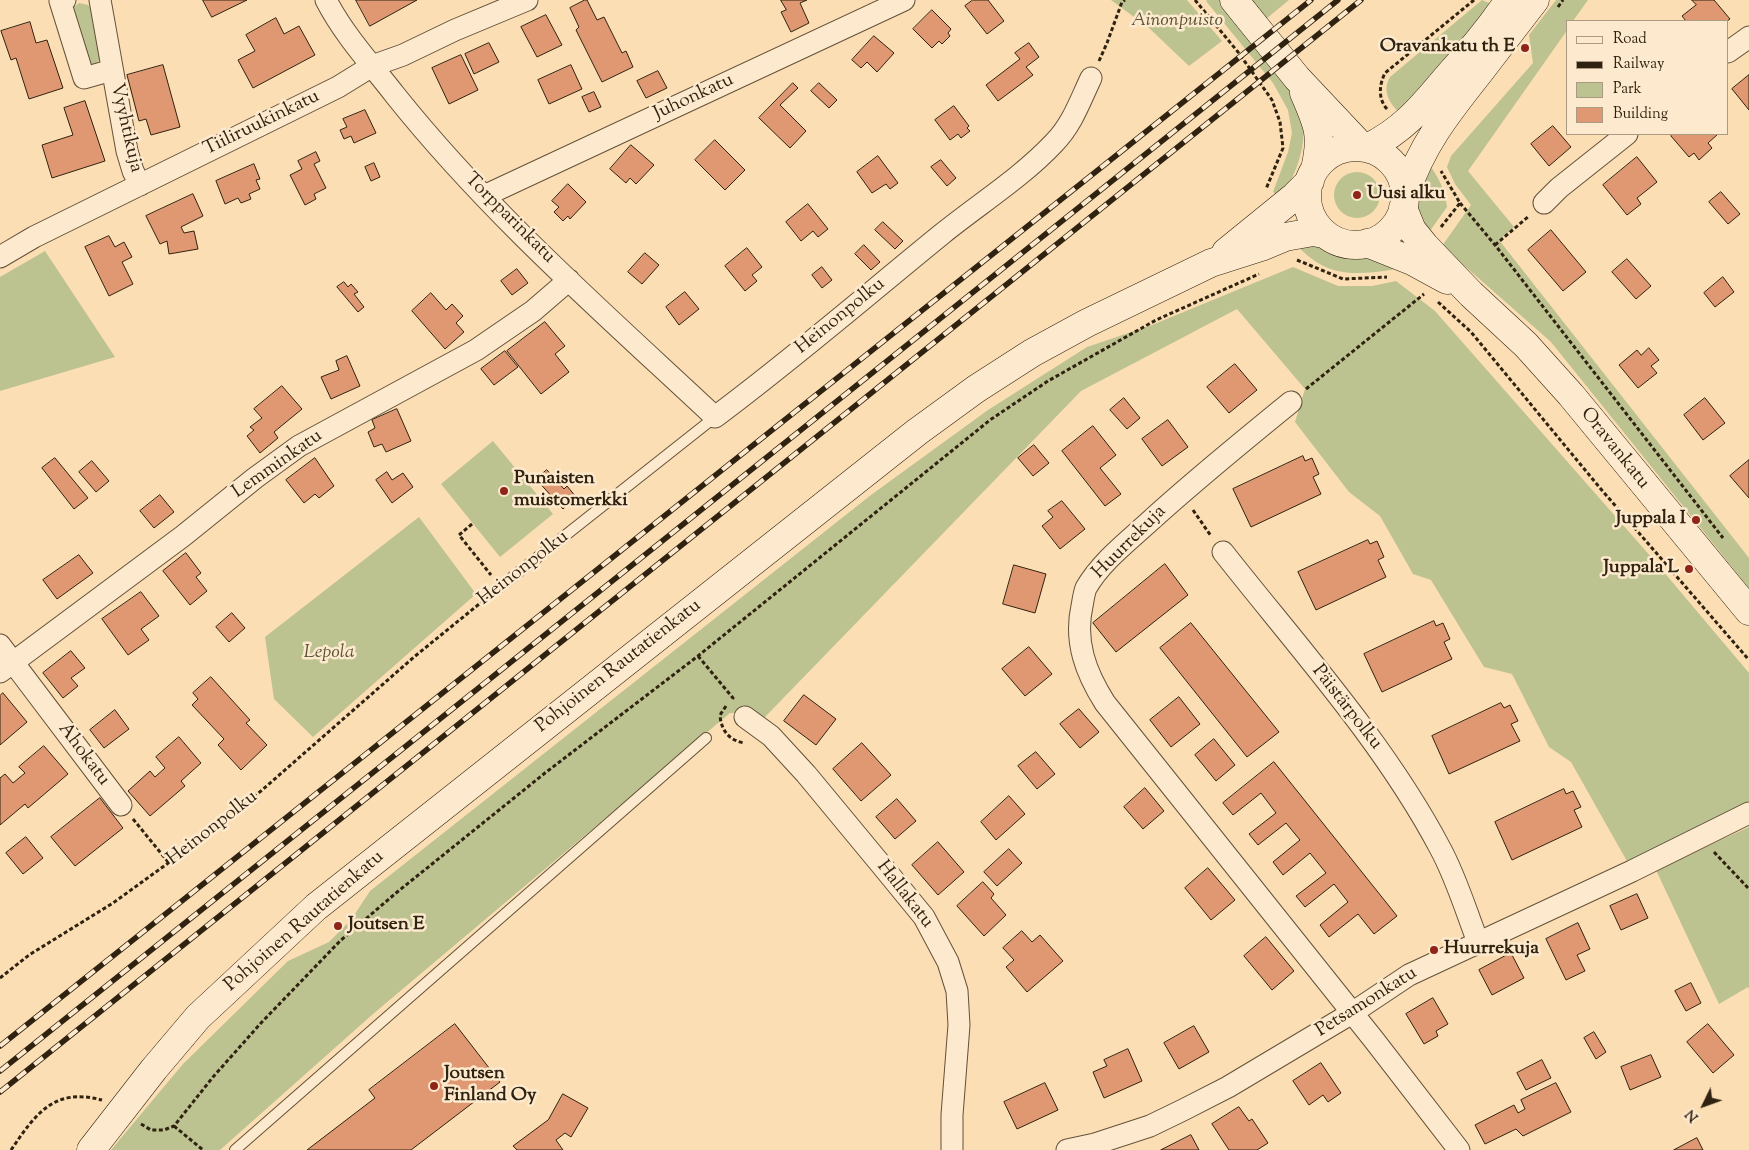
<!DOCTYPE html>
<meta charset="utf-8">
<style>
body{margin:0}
#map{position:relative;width:1749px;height:1150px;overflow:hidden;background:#fcdeb4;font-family:"Sorts Mill Goudy",serif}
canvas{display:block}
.legend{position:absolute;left:1566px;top:20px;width:162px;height:115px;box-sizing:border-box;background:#fdeace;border:1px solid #ab9a82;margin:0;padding:6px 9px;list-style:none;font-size:15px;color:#302210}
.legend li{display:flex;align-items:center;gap:10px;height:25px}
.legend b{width:25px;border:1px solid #ab9a82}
.north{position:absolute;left:1679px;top:1080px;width:50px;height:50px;-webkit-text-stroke:4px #fdeace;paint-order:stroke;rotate:228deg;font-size:14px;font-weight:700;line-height:20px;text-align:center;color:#302210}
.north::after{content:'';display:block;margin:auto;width:18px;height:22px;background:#302210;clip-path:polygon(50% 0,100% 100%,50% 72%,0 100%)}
</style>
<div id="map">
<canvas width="1749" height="1150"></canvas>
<ul class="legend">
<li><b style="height:6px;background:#fdeace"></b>Road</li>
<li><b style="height:6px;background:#302210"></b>Railway</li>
<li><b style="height:14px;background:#bcc290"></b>Park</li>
<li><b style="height:14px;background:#df9871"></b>Building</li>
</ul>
<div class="north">N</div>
</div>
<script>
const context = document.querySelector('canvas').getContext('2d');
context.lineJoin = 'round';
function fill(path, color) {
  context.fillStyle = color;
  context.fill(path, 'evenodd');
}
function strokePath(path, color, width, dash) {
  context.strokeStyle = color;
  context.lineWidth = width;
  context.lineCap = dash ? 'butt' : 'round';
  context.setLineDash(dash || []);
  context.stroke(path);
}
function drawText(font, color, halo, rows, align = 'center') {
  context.font = font + ' "Sorts Mill Goudy",serif';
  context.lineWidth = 5;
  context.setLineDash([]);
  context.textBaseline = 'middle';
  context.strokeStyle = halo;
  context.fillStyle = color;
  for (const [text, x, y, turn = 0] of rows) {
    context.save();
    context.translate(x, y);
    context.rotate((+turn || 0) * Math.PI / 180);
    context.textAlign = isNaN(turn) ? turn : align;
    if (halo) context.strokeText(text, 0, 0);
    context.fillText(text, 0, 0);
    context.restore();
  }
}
fill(new Path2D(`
 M1111,0H1187L1222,41L1189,66L1149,28Z
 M1207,0H1221C1246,30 1287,71 1300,107C1308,129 1302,158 1292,178C1289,185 1283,190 1278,196L1273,192L1288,152L1292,133L1288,110L1273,83L1206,1Z
 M1251,0H1289L1266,19Z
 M1482,0L1489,3L1463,48L1400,113C1389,103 1382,91 1390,77Z
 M1556,0H1588L1573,21H1568V29L1468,171L1514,227L1499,240L1749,558V588L1551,342L1442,246L1471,205L1455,184L1447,167L1451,156L1533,63L1529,35Z
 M79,3L88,5L92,9L101,57L96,65L91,64L71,10Z
 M1429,164C1439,178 1445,190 1447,207L1427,235L1416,211L1420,187Z
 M1334 195a23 23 0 1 1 46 0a23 23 0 1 1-46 0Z
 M1294,242H1317L1340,255L1377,257L1396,269C1353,276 1325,278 1294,242Z
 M45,251L115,357L0,391V277Z
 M1293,267L1338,286H1372L1396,281L1435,311L1652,558L1749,673V801L1628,863L1571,762L1549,747L1512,674L1484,667L1431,580L1413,574L1380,516L1349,492L1295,422L1305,389L1237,309L1081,391L764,718L754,712L730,713L373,1014L220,1150H111L183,1064L288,961L329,942L351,920L370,891L871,495L988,410L1087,347L1152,325Z
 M493,441L553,514L500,557L441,484Z
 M419,517L476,594L313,737L274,699L265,637Z
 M1749,827V989L1748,987L1719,1004L1656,870Z`), '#bcc290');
const building = new Path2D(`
 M203,0H247L212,17Z
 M356,0H417L370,26Z
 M585,0H587L597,20L604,17L622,53L626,51L633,67L602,82L576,30L579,27L570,8Z
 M781,0H807L800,3L809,23L791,32L781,12L786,10Z
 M973,0H988L1004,21L987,34L965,6Z
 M1692,0H1714L1730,19L1727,21H1686L1682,16L1696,5Z
 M932,10L951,29L948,33L950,36L942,44L939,41L932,48L913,29Z
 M546,15L562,45L537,57L521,27Z
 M276,18L284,34L299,26L315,55L253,88L238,60L255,51L246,35Z
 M30,22L36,43L47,40L63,88L29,99L16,58L11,60L1,31Z
 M874,36L894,53L877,72L867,62L861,68L852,60Z
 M489,43L499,62L474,74L465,54Z
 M1029,43L1039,57L1026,67L1033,75L998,101L986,85L1020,59L1015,53Z
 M461,55L478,90L449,104L432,68Z
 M163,65L180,127L151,135L146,119L139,121L127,75Z
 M571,65L582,89L549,104L538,80Z
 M658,71L667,88L646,98L637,81Z
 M1749,75V110L1732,89Z
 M793,83L798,88L780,105L806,131L790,148L759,118Z
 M819,83L837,100L829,108L811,91Z
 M594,92L601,107L589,112L582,97Z
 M85,101L105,161L52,178L42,145L73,135L64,108Z
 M954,106L969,126L967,128L970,131L961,138L958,134L950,140L935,120Z
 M365,110L376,133L354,143L351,136L344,139L340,130L347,127L343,119Z
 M1553,126L1571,147L1549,166L1531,144Z
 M1673,134H1718L1708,143L1712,148L1699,160L1694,153L1689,157L1671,136Z
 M715,140L745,170L725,190L695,160Z
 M631,145L654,165L636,184L630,178L626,183L610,169Z
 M316,152L320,161L314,164L326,188L314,194L316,199L305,205L290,175L302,169L298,161Z
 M878,156L898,183L890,189L886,184L872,193L857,172Z
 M1637,157L1657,182L1637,198L1641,204L1627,215L1603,185Z
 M941,160L956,178L947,186L931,167Z
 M374,163L380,177L371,181L365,167Z
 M254,164L260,179L256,180L260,189L249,194L251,199L241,203L238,198L225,204L216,181Z
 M568,184L586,202L570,219L568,216L563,221L554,212L559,207L552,201Z
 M1721,192L1740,214L1728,224L1709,202Z
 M193,194L203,216L181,227L184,233L194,231L198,249L169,254L167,241L160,244L146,216Z
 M808,204L828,229L818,237L813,231L801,241L786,222Z
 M883,222L903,241L895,249L875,230Z
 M1551,230L1586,272L1563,291L1528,250Z
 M109,236L115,247L124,242L132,257L122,262L133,284L109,296L85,247Z
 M864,245L880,262L871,270L855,254Z
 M747,248L762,267L752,275L757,281L745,291L725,266Z
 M645,253L659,265L642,284L628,272Z
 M1627,259L1651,286L1636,299L1612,272Z
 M822,267L832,280L822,288L812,275Z
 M517,269L528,283L512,295L501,281Z
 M1723,277L1734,292L1715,307L1704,293Z
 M344,282L348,287L351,284L358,292L354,294L364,307L358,312L337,287Z
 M685,292L699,309L679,325L666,307Z
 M431,293L446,310L452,304L463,316L456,323L464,332L445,349L412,311Z
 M545,322L565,346L555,354L569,372L541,394L507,351Z
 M1649,348L1659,360L1651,366L1657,373L1638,388L1619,365L1637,350L1641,355Z
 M505,351L518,367L494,385L481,369Z
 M347,356L360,386L331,399L321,377L339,370L336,361Z
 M1235,364L1257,390L1229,413L1207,387Z
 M282,386L302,409L274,432L278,438L260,453L247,436L254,430L250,427L262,418L254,409Z
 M1124,398L1140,418L1127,429L1110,410Z
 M1705,398L1725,423L1703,440L1684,415Z
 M397,409L411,441L386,452L382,444L374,447L368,432L375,428L372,420Z
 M1168,420L1188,447L1162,466L1142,439Z
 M1093,426L1116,455L1100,468L1121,494L1105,506L1062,451Z
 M1034,445L1049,463L1033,476L1018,458Z
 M1303,456L1305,461L1312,458L1319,474L1313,477L1321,494L1251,527L1233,489Z
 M55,458L88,498L74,509L42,468Z
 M315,458L334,486L319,498L315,494L304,503L286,480Z
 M1749,460V498L1730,476Z
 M92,461L109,481L96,492L79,472Z
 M547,470L564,489L567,486L576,497L563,509L536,479Z
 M387,472L392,480L403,473L413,487L392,503L376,480Z
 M160,495L174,512L154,528L140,511Z
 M1062,501L1085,529L1060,549L1042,526L1053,517L1048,511Z
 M1368,540L1370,544L1377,541L1384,557L1378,560L1386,577L1316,610L1298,572Z
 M186,553L201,573L196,577L207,591L190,605L163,571Z
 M79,555L93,573L57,599L43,580Z
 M1165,564L1188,595L1116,652L1093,623Z
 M1014,565L1046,574L1035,613L1003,604Z
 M141,592L159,616L141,629L149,640L128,655L102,619Z
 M232,613L245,628L229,642L216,627Z
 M1434,621L1436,626L1443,623L1450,639L1444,642L1452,659L1382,692L1364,654Z
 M1191,623L1279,732L1247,757L1160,648Z
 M1029,647L1052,674L1025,696L1002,669Z
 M71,651L85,668L71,678L78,686L63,698L43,673Z
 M211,677L250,720L246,723L267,745L241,770L218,745L224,739L192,705L198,699L193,693Z
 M3,693L27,722L0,745V696Z
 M804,695L836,719L816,745L784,721Z
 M1179,697L1200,724L1171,747L1150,720Z
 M1501,703L1504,708L1510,705L1518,721L1511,724L1520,741L1449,774L1432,736Z
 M1079,709L1099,732L1080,748L1060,724Z
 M115,710L129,729L104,748L90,730Z
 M179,737L201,763L181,781L185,786L150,816L128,791L150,771L155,777L165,768L156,757Z
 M1214,739L1235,765L1216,781L1195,755Z
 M862,743L891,775L861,801L833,769Z
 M44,746L68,774L28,808L25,804L0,825V778L5,774L13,783L25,773L19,767Z
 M1036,752L1055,774L1037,789L1018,766Z
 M1274,762L1397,916L1374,934L1358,914L1329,937L1320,925L1348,902L1334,884L1305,907L1296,896L1326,873L1310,853L1283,875L1273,862L1300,840L1286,823L1258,845L1249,834L1276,813L1261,793L1233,815L1223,803Z
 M1145,788L1164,811L1143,829L1124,807Z
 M1564,789L1566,794L1573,791L1581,807L1574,810L1582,827L1512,860L1495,822Z
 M1009,796L1025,814L996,840L981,822Z
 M100,798L123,828L75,866L51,837Z
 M897,799L916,821L895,839L876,817Z
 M26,837L43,858L23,874L6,853Z
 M938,842L964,872L938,895L912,865Z
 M1009,849L1022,863L997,886L984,872Z
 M1208,868L1235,900L1211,920L1185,888Z
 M983,882L994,894L991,898L1006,915L984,936L957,906Z
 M1637,894L1648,918L1621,930L1610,906Z
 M1578,923L1590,949L1577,955L1585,971L1566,980L1546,939Z
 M1022,931L1032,942L1040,935L1063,961L1027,992L1006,967L1014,960L1003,948Z
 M1266,937L1294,971L1272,990L1244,956Z
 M1511,953L1524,978L1492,995L1479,970Z
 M1691,983L1701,1003L1686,1011L1675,991Z
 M1433,998L1448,1024L1436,1031L1438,1036L1424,1044L1406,1014Z
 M455,1024L500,1082L411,1150H307L375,1098L369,1090Z
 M1708,1024L1734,1055L1713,1073L1687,1042Z
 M1194,1026L1209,1052L1179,1069L1164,1043Z
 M1594,1032L1606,1052L1596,1059L1584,1038Z
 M1128,1049L1142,1081L1104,1098L1093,1072L1107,1066L1104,1060Z
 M1651,1055L1661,1077L1630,1090L1621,1067Z
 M1542,1060L1551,1078L1526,1090L1517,1073Z
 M1321,1063L1341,1093L1328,1102L1323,1095L1309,1105L1293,1081Z
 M1045,1083L1058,1110L1017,1129L1004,1102Z
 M1556,1083L1571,1112L1523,1136L1516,1129L1485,1144L1475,1125L1514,1105L1518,1113L1525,1109L1521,1100Z
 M563,1094L588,1108L571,1137L565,1133L556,1140L563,1150H517L513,1146L548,1120Z
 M1239,1107L1249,1121L1252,1119L1268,1143L1257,1150H1229L1212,1124Z
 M1191,1135L1199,1150H1161Z
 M1697,1138L1703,1150H1674Z`);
fill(building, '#df9871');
strokePath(building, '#302210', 1);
const lane = new Path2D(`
 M500,587L715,417
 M235,1150L706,738`);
const street = new Path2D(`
 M65,0L60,1L84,78L112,70
 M100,0L127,151L133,171L140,185
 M326,0C344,35 371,64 395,95C489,213 605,314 715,417C793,359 867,295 942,234C979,204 1021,178 1054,143C1072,125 1080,101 1091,78
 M1728,52L1749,37
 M484,196L904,0
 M1544,203L1559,188L1627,134
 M0,257L34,237L338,87L372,66L403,55L455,30L527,0
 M1291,402C1243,441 1195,480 1149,522C1127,542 1101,562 1086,588C1084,593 1083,601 1082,606C1074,642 1086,673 1105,703L1374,1040L1459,1150
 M1223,552C1297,646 1384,742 1440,848C1456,877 1466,911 1478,942
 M0,645L121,805
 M0,672L183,536L255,478L299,446L476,350L533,311L569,280
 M745,717L771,736L806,774L883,867L924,917L948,962L957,991L959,1025L952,1115V1150
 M1067,1150L1095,1144L1150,1126L1183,1110L1228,1087L1352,1013L1409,975L1632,871L1749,813`);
const secondary = new Path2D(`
 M1234,0L1297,78L1362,147
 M1304,93C1318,125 1323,135 1315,169
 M1307 196a49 49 0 1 1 98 0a49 49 0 1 1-98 0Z
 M1367,148C1404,130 1423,106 1449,75C1471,51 1491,27 1509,0
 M1405,195C1421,146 1447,113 1478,74C1497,49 1516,25 1535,0
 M1403,208L1412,230L1425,246L1471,294L1526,345L1571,395L1749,611
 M1367,243L1412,261L1447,280
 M1226,252L1295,196L1310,181
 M91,1150L154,1069L198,1017L316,907L917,432L976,389L1032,353L1087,323L1211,263L1261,247L1285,237L1313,232L1324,234`);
strokePath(lane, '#635139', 12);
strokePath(street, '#635139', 23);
strokePath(secondary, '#302210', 29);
strokePath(new Path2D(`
 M1195,0L1238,52L1272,100L1280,122L1283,148L1266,189
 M1558,7L1563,0
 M1099,61L1107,43L1122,2L1125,0
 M1387,109C1378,99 1379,85 1385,73L1474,0
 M1460,203L1495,245L1723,538
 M1441,227L1460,203L1441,171
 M1495,245L1529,216
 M1297,260L1343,279L1387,277
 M1438,302L1471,332L1600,488L1749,660
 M1306,389L1424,294
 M1193,510L1211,536
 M472,524L459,535L491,575
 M698,656L733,698L732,700
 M726,706L720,715C721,731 730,741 745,743
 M133,819L169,863
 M1714,852L1749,889
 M0,978L29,955L113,903L229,819L414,657L489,596
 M141,1124L151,1130H164L174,1126L213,1077L261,1023L340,941L396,893L545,773L698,656L990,420L1048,381L1156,320L1259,274
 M174,1126L203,1150
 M11,1150C35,1115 53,1087 102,1100`), '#302210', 3, [4, 2.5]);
strokePath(lane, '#fdeace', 10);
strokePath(street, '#fdeace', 21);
strokePath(secondary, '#fdeace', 28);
const rail = new Path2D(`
 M0,1046L1311,0
 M0,1071L1338,0
 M0,1092L1361,0`);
strokePath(rail, '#302210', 5.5);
strokePath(rail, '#fdeace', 4, [11]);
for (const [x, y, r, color] of [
 [1525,48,5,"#8f2418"],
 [1357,195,5,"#8f2418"],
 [504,491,5,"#8f2418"],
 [1696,520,5,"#8f2418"],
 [1689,569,5,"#8f2418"],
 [338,926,5,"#8f2418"],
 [1434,950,5,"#8f2418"],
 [434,1086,5,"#8f2418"]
]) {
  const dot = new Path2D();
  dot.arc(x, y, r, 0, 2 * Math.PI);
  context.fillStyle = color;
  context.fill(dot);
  strokePath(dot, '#fdeace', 2);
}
drawText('italic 19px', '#5a5236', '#fdeace', [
 ["Ainonpuisto",1177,22],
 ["Lepola",329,654]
]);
drawText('bold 19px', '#302210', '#fdeace', [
 ["Oravankatu th E",1515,48,"right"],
 ["Uusi alku",1367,195],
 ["Punaisten",514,480],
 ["muistomerkki",514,502],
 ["Juppala I",1686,520,"right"],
 ["Juppala L",1679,569,"right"],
 ["Joutsen E",348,926],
 ["Huurrekuja",1444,950],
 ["Joutsen",444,1075],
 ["Finland Oy",444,1097]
], 'left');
drawText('19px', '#302210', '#fdeace', [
 ["Juhonkatu",694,98,-25],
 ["Tiiliruukinkatu",262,124,-26],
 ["Vyyhtikuja",125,128,77],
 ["Torpparinkatu",509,219,45],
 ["Heinonpolku",841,317,-39],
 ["Oravankatu",1614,449,51],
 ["Lemminkatu",278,465,-35],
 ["Huurrekuja",1130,543,-45],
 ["Heinonpolku",524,569,-38],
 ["Pohjoinen Rautatienkatu",619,667,-38],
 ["Päistärpolku",1346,708,52],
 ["Ahokatu",83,755,53],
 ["Heinonpolku",213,829,-38],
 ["Hallakatu",904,895,52],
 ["Pohjoinen Rautatienkatu",305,922,-41],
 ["Petsamonkatu",1367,1003,-32]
]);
</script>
